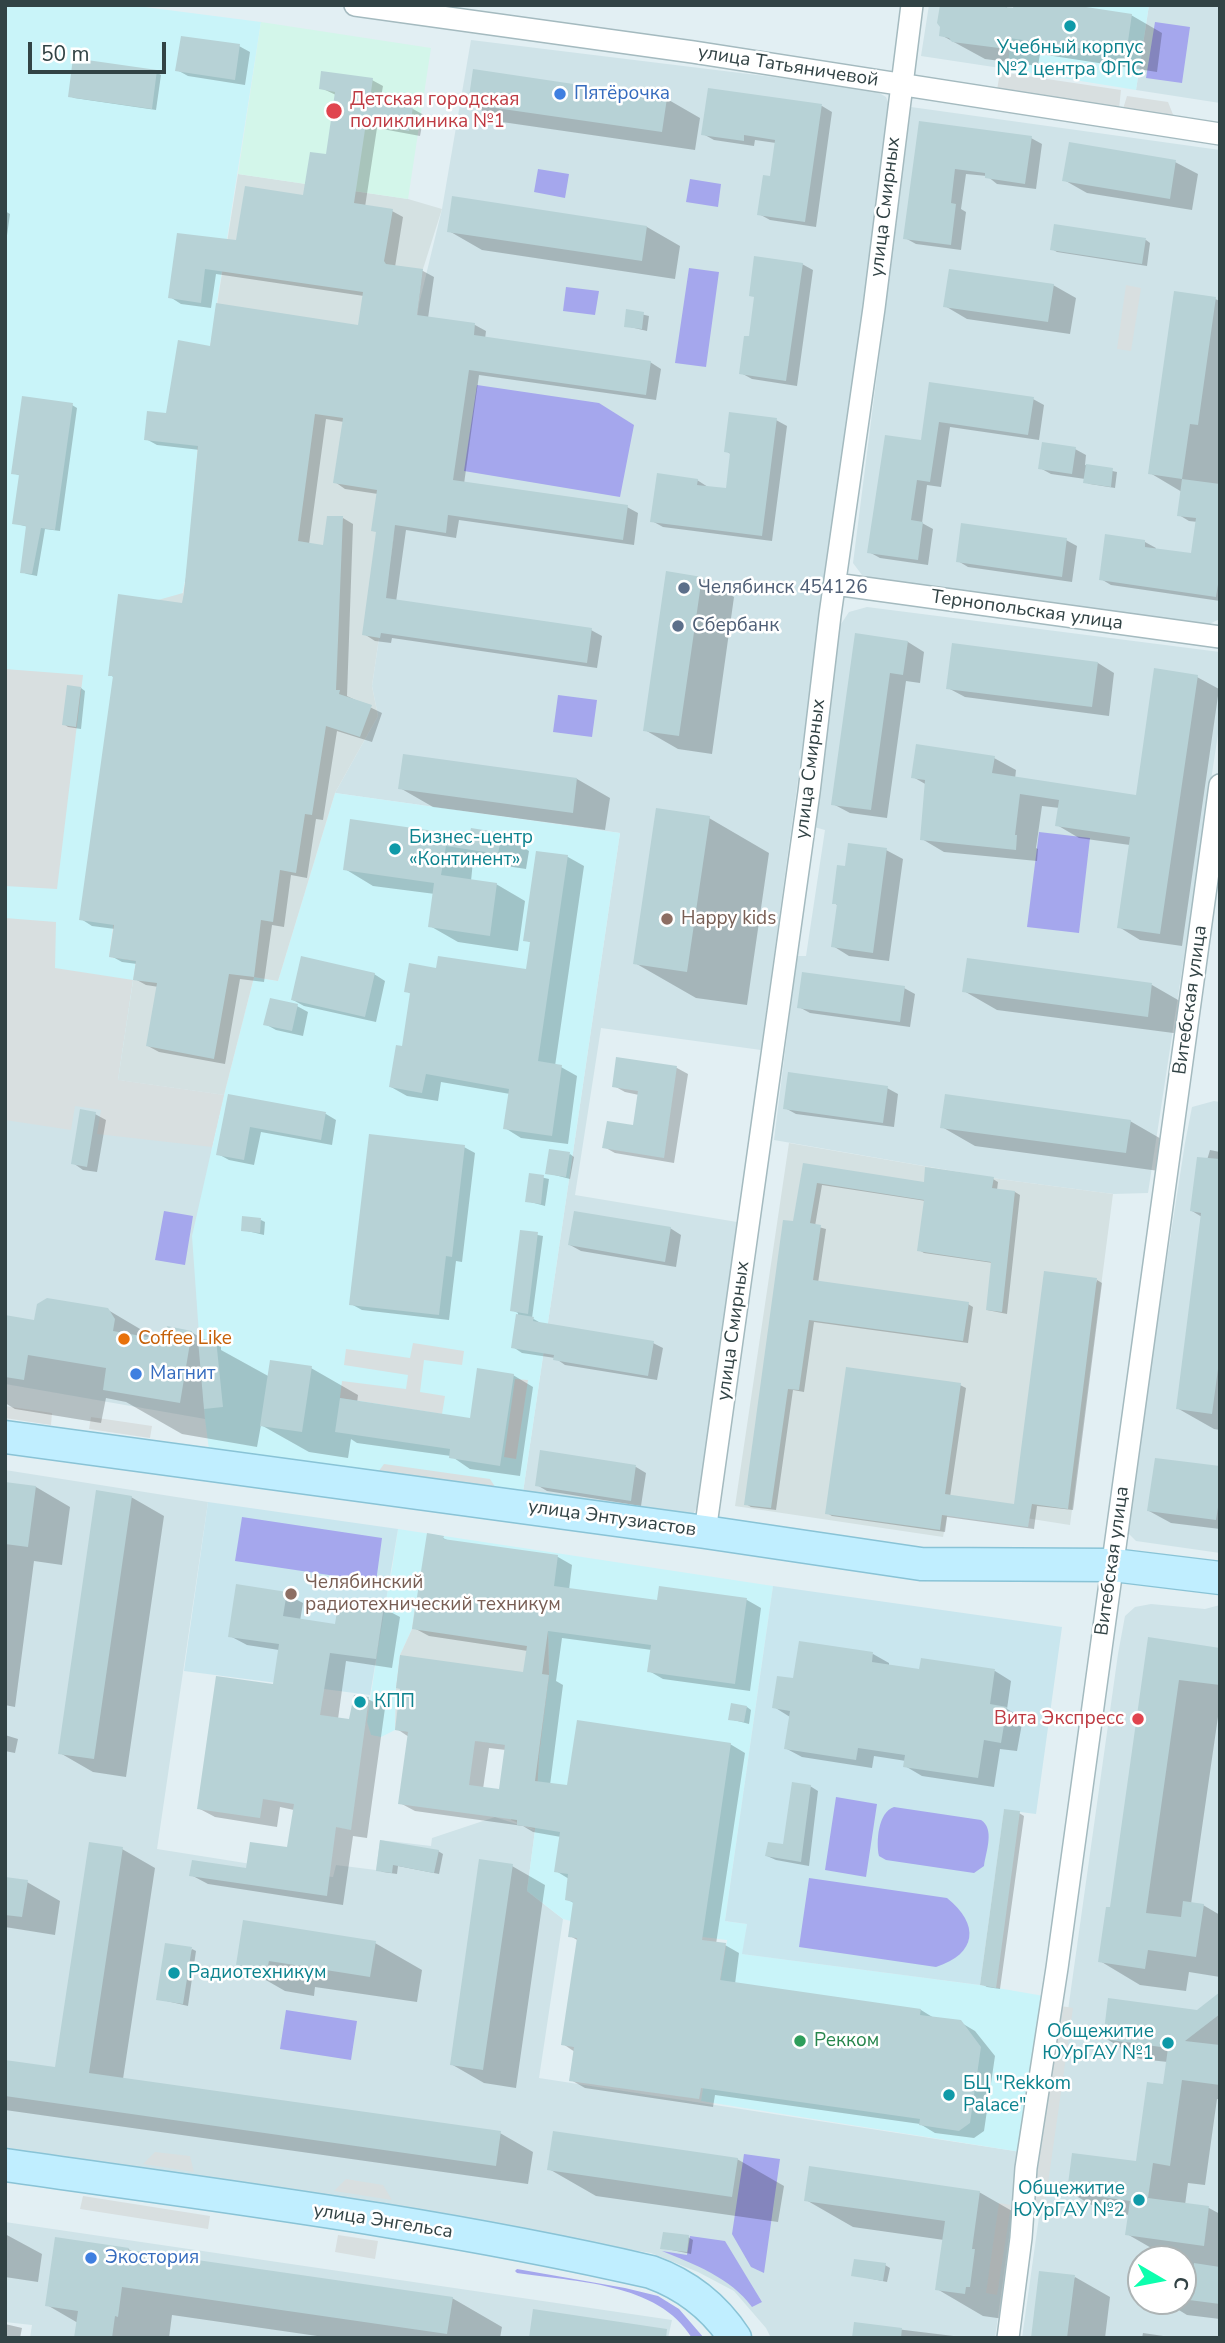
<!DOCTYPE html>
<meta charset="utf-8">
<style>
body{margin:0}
#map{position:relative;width:1225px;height:2343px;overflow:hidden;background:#e2eff3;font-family:"Nunito Sans",sans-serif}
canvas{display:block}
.frame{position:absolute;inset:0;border:7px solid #324345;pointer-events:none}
.north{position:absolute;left:1127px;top:2245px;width:70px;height:70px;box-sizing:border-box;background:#fff;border:2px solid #adb4b5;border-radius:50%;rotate:100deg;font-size:19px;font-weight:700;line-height:28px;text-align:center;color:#324345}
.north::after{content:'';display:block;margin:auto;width:24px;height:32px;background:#0dffae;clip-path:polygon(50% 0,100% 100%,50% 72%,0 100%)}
.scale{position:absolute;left:28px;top:42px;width:138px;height:32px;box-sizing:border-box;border:4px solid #324345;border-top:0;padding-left:9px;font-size:21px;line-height:24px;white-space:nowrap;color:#324345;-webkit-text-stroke:5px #fff;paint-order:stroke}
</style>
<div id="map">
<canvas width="1225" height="2343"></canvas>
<div class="frame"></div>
<div class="north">С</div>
<div class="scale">50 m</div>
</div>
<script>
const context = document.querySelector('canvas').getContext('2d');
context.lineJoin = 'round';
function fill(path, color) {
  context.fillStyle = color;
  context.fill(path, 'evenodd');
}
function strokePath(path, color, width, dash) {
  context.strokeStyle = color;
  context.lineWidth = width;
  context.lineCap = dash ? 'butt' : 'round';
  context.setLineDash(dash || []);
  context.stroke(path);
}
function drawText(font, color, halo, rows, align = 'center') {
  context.font = font + ' "Nunito Sans",sans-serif';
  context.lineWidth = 5;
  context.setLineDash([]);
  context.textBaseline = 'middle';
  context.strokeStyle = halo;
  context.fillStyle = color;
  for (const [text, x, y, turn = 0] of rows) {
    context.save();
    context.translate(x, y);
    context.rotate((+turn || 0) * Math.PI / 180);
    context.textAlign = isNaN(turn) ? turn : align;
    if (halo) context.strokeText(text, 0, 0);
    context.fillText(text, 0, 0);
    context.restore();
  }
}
fill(new Path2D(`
 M929,5H1017L1007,69L921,56Z
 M1149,5H1220V103L1136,90Z
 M471,40L855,87L874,90L886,97L890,107L761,1050L601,1028L575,1195L737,1222L700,1503L693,1514L679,1519L522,1499L620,833L335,793L378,716L372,686L394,535L388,534L419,304L442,209Z
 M911,107L1220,150V619L1207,625L884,581L862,575L853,563Z
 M867,607L1220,652V721L1148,1193L1113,1194L999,1179L774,1140L797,956H806L825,830L814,827L839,627L849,612Z
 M5,1064L224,1095L212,1147L200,1339L205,1419L5,1384Z
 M1214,1101L1220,1102V1553L1136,1541L1128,1533V1511L1185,1143L1192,1107Z
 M5,1470L208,1502L157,1849L333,1877L336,1865L376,1870L380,1840L431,1846L432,1838L495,1817L535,1830L527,1891L563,1919L539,2078L1021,2152L995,2338H771L766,2328L734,2291L698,2272L651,2253L5,2155Z
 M1151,1604L1205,1609L1220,1605V2338H1022L1118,1654L1125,1616L1135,1607ZM1141,2259H1183V2301H1141Z
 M5,2222L672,2320L668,2338H30L32,2325L5,2322Z`), '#cfe3e8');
fill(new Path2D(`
 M5,5H129L261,22L202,398L187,572L120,875L109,957L136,961L118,1080L5,1064Z
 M1017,5H1149L1136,90L1007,69Z
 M335,793L620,833L522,1499L209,1450L205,1419L192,1236L224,1095L254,977L278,981Z
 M398,1529L773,1586L725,1921L747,1924L743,1954L980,1985L1044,1996L1021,2152L701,2101L727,1940L571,1921L563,1919L527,1891L535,1830L539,1756L549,1675L548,1631L412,1629L400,1655L396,1688L395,1730L381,1737L371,1735L367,1722L384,1606L390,1582Z`), '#c9f4f9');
fill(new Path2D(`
 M238,174L408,199L442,209L423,269L388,533L394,535L372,686L378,716L335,793L278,981L254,977L224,1095L118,1080L136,961L109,957L158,600L183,593L187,572L202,398Z
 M789,1143L999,1179L1113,1194L1070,1525L949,1506L943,1537L735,1506Z
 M415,1605L548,1631L549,1675L539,1756L535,1830L511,1820L520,1747L395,1730L396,1688L400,1655L412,1629Z`), '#d4e1e2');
fill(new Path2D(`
 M208,1502L398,1529L370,1695L184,1671Z
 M773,1586L1062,1627L1036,1814L1004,1810L980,1985L742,1954L747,1924L725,1921Z`), '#c9e6ee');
fill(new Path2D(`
 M261,22L431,48L408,199L238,174Z`), '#d3f6ea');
fill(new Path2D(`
 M1155,22L1190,27L1182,83L1146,78Z
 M538,169L569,174L565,198L534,192Z
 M690,179L721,184L718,207L686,202Z
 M689,268L719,272L706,367L675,363Z
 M566,287L599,291L595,315L563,311Z
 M477,385L599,403L634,425L620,497L464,471Z
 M558,695L597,700L592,737L553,732Z
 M1039,832L1090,838L1079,933L1027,927Z
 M164,1211L193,1216L185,1265L155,1260Z
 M242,1517L382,1538L376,1582L235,1561Z
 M836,1797L877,1804L866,1877L825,1870Z
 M894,1807L981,1820C995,1829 986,1851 984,1866L974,1873L886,1860L879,1856C876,1842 878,1812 894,1807Z
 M809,1878L947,1898C980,1924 977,1954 936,1967L799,1947Z
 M286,2010L357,2021L351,2060L280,2049Z
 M744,2154L780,2159L764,2273L751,2267L732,2234Z
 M690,2236L725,2241L762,2302L752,2307C731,2278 694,2264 662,2251L687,2255Z
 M517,2269L625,2288L658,2296L679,2309L704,2338H692C658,2282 574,2282 517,2273L515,2271Z`), '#a5a7ed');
fill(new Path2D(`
 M1000,72L1121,90L1119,109L997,90Z
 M1127,96L1168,102L1174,117L1123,109Z
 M1126,285L1141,288L1131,351L1117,349Z
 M5,669L83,675L57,889L5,886Z
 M5,918L56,922L55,968L133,980L118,1080L224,1095L212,1147L97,1134L101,1110L75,1106L71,1130L5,1120Z
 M413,1343L464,1351L462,1365L424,1360L420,1392L445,1396L442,1414L340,1398L342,1381L406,1389L408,1375L344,1365L346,1349L410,1358Z
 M515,1379L528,1380L516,1459L504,1457Z
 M5,1406L52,1413L51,1425L5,1418Z
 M91,1417L152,1426L150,1438L89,1429Z
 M384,1464L490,1479L499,1493L376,1475Z
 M1061,2006L1073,2008L1045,2204L1033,2203Z
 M155,2152L190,2156L194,2172L143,2164Z
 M346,2179L383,2185L392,2200L334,2191Z
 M83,2196L210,2216L208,2229L80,2209Z
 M999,2203L1011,2205L997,2295L986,2293Z
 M338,2235L378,2241L375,2259L335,2252Z`), '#d8dfe0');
fill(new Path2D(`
 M942,5H1007V9L1131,15L1162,33L1157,72L1040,54L1038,66L985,59L941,35Z
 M239,46L250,52L245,85L188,76L177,70Z
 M156,72L161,75L156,110L74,98L70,96Z
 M372,80L383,86L380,103L413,109L424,115L420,136L377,128L365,207L392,211L403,217L395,267L423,271L434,277L428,318L475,325L486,331L485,339L650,362L661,369L656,400L479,375L464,484L627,507L638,513L634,545L459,520L456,538L406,530L396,602L591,630L602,636L597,668L392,638L391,643L375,641L364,634L378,534V494L345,489L335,482L344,422L326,419L309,544L324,547L343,518L353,524L347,696L382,713L372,742L337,731L323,820L316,819L307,878L291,875L284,927L272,925L264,982L240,979L225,1064L159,1052L148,1046L159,987L146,985L135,979L137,964L122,962L111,956L115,929L92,926L81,919L115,678L110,675L183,605L200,450L157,445L146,439L167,415L211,348L359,327L364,296L216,274L211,308L181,304L170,297L238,242L305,197L328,156L336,95L321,88Z
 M710,90L822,106L832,112L816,227L770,220L759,214L771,178L776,143L755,140L754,146L714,140L703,134Z
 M667,99L700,118L695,150L502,122L469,103Z
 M921,123L1031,138L1042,144L1036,189L997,184L987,176L966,174L961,209L966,212L961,250L916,244L905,238Z
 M1175,162L1198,174L1192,210L1087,193L1064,180Z
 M5,211L10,214L5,250Z
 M647,227L680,246L675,279L482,250L449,231Z
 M1146,240L1150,243L1147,266L1057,252L1052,249Z
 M802,264L813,270L797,386L752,379L741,373L750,338L756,298Z
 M1053,285L1076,298L1070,334L967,319L945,306Z
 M1215,299L1220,301V601L1111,585L1101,579L1145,542L1156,548L1155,550L1193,555L1198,522L1189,521L1179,515L1182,492L1150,473Z
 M628,311L649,316L647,331L626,326Z
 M931,384L1033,399L1044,405L1039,440L950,427L941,487L927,485L922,523L933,529L928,565L880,558L869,552L922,442Z
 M72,405L77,408L60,531L45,529L37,576L27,574L22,572L28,527L14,523L21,476L13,473Z
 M776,420L787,426L772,541L663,527L652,521L697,480L708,487L727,490L732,455L726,451Z
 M1075,449L1086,455L1085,465L1117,472L1115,488L1090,484L1085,482V479L1051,474L1040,468Z
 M1066,540L1077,546L1072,582L968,567L958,561Z
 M701,578L734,597L712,754L678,749L645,730Z
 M856,635L908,642L924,652L920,683L906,681L887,818L850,813L833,804Z
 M1098,663L1114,673L1109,716L965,697L948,688Z
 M1197,677L1219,689L1182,946L1140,940L1119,927L1130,845L1079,838L1057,825L1060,808L1042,806L1036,848L1038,849L1037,861L944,852L922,839L927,785L913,777L994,758L1016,770L1015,779L1137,797Z
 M81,688L85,691L81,729L68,727L64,724Z
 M577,779L610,798L605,830L433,807L400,788Z
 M709,818L769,853L747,1005L696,998L635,963Z
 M501,834L529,851L526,869L473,861L471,881L496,884L525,901L518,951L458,942L430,926L435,894L373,886L345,869L471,838Z
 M886,850L903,859L889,961L849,956L833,946L839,906L834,903Z
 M537,852L568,857L584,866L555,1066L561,1067L577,1076L568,1144L521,1138L505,1128L510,1094L441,1082L438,1101L407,1096L391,1087L403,1048L411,994L406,991L438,970L528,971L532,943L525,940Z
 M968,960L1152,985L1185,1004L1181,1034L997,1010L964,991Z
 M374,974L385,981L376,1022L304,1006L293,1000Z
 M904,988L915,994L910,1027L810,1013L799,1007Z
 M297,1006L308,1012L303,1036L276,1030L265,1024Z
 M618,1059L677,1068L688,1074L674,1163L615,1153L604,1147L634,1127L639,1095L625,1092L614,1086Z
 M887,1088L898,1094L894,1127L796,1114L785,1108Z
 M229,1096L326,1114L336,1120L332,1145L261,1132L254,1165L229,1160L218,1154Z
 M95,1114L106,1120L97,1172L83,1170L73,1163Z
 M1130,1121L1163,1140L1159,1171L975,1146L942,1127Z
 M464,1147L475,1153L462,1262L456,1261L449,1320L362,1310L351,1304Z
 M1210,1150L1220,1152V1430L1214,1429L1177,1408L1202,1217L1192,1211Z
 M570,1154L574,1157L570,1179L547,1173Z
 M804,1165L925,1184L993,1179L998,1182L997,1190L1015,1192L1020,1195L1007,1314L987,1310L993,1263L924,1253L919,1250L926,1201L822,1185L815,1226L826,1229L818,1283L968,1304L973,1307L968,1343L814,1322L804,1392L793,1390L776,1510L751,1507L746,1504Z
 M531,1175L549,1179L545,1206L527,1201Z
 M261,1220L265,1222L264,1235L243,1230Z
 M670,1228L681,1235L676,1267L581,1251L570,1245Z
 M522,1232L543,1236L532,1318L544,1325L653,1343L663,1348L657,1380L565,1365L555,1358L522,1353L513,1347L518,1313L512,1310Z
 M1097,1280L1102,1283L1073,1510L1037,1506L1034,1529L947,1517L945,1532L832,1516L827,1513L960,1385L966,1388L950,1497L1015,1506Z
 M108,1310L162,1342L191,1332L207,1341L216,1340L221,1343V1350L270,1377L311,1368L358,1395L357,1403L471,1420L513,1375L533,1387L520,1476L470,1469L451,1456L357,1443L351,1439L348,1458L309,1452L261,1425L257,1447L182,1434L126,1402L106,1398L101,1423L15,1409L5,1403V1317L36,1322Z
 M542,1452L636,1467L646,1473L641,1506L547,1491L537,1485Z
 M1220,1468V1529L1171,1523L1149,1511Z
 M5,1483L36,1487L70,1507L62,1565L34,1561L15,1707L5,1705Z
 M131,1497L164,1516L126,1777L93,1772L60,1753Z
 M443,1538L451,1542L558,1557L572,1565L569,1590L658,1602L660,1588L747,1600L761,1608L750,1691L663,1679L649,1671L652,1650L562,1638L556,1681L563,1685L550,1785L568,1787L730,1744L745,1753L716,1944L725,1945L739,1953L735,1984L921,2010L934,2018L960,2022L975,2031L995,2056L984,2131L974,2138L935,2133L920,2124L715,2095L713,2107L585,2088L571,2080L575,2052L563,2044L579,1941L570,1936L575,1904L567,1899L569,1879L556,1871L561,1837L533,1832L523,1826L415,1811L400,1803L409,1737L397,1729L525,1674L528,1651L429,1636L414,1628ZM489,1748L506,1750L500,1791L483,1789Z
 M286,1594L303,1603L300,1621L337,1626L383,1608L400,1617L392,1668L346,1661L338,1719L351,1721L368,1699L385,1708L367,1838L353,1836L343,1905L208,1884L191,1875L248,1870L289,1849L294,1810L280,1807L277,1827L215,1817L198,1808L274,1686L279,1650L247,1645L230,1636Z
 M1150,1639L1220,1649V1703L1191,1904L1203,1905L1220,1915V1977L1189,1972L1186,1991L1140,1985L1100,1961L1111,1909Z
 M873,1654L889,1663V1667L920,1671H995L1011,1681L1007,1709L1023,1718L1017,1751L1000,1749L994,1787L922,1776L905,1766L906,1761L874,1756L872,1768L802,1757L785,1748L790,1717L774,1707L794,1680Z
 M747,1707L751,1710L749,1724L730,1719Z
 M5,1735L18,1739L15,1753L5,1751Z
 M810,1786L818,1791L809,1866L776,1860L767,1856L784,1846Z
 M1019,1813L1024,1816L1000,1989L987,1987L982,1984Z
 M382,1842L438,1851L443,1854L439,1874L398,1866L397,1874L383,1872L378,1870Z
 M122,1849L155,1868L123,2079L500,2133L533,2152L528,2184L5,2110V2062L57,2069Z
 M512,1866L545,1885L516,2088L484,2083L451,2064Z
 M5,1879L27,1882L60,1901L55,1935L5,1927Z
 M375,1943L422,1970L417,2002L315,1987L314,1996L285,1991L238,1964Z
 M192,1949L196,1951L188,2006L158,1999Z
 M1220,1995V2099H1217L1205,2185L1188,2183L1185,2205L1209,2208L1220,2214V2319L1187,2315L1164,2301H1183V2259H1159L1160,2253L1127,2234L1129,2215L1104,2212L1069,2192L1137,2163L1164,2086L1168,2062L1140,2059L1105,2038L1197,2012Z
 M737,2159L784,2186L778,2222L596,2196L549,2169Z
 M979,2192L1026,2219L1011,2320L983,2316L937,2289L944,2240L853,2227L806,2200Z
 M5,2234L42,2254L38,2282L5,2277Z
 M688,2237L693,2240L691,2254L662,2248Z
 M128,2249L134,2252L452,2298L502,2327L500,2338H331L172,2315L169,2338H76L78,2323L47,2305Z
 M885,2265L890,2268L887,2282L853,2275Z
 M1075,2277L1110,2297L1105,2338H1032Z
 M5,2324L22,2328L20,2338H5Z
 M855,2324L970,2338H854Z
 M1143,2333L1177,2338H1142Z`), '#0003');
fill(new Path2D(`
 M940,5H988L1013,8L1014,5H1073L1132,14L1126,55L1009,38L1007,49L952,42L949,38L939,36L940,27L937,23Z
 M181,36L240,44L235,80L175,71Z
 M73,58L157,70L152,109L68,97Z
 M473,69L667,98L662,132L468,104Z
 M321,71L373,78L370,99L413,107L409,131L366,123L354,203L393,209L384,261L386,264L423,269L417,315L475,323L474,335L651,361L646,395L469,370L453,480L628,505L623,540L448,515L446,533L395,525L386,598L592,628L587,663L381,633L380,638L362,635L376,532L371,531L377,490L333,483L343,418L315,414L298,541L323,545L327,516H343L336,690H340L339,694L372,705L360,737L326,726L312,815L305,814L296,873L280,870L273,922L261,920L254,977L229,974L214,1059L146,1046L157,983L133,980L136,961L109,957L114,925L79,920L113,676H108L118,594L182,603L184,593L198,446L144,440L147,411L166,413L178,340L210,346L216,303L358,325L363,292L205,269L201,303L168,298L177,233L236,240L245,186L303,195L310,152L326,154L335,92L319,89Z
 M708,88L822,104L805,222L757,215L763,175L770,176L775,140L744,135V141L701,135Z
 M919,121L1032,136L1025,184L985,178V173L955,169L951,203L956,204L951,245L903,239Z
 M1069,142L1176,160L1170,199L1062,181Z
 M452,196L647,226L642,261L447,232Z
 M1054,224L1146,238L1142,264L1050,250Z
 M754,256L803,263L786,381L739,374L744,336H749L754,297L749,296Z
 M949,269L1054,284L1048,322L943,307Z
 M1174,291L1216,297L1198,425L1190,424L1182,479L1148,474Z
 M626,309L644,312L642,329L624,327Z
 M929,382L1034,397L1028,435L939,422L930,482L917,480L911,520L923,522L918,560L867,553L885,435L921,440Z
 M22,396L73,403L55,530L41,528L32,574L20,573L26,526L12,524L19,475L11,474Z
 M729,412L777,418L762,536L650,522L657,473L698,479L697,485L726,488L730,453L724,452Z
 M1042,442L1076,447L1072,474L1038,469Z
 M1086,464L1113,468L1111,487L1083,483Z
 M1182,479L1220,484V572L1216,597L1099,580L1105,534L1145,540V547L1191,553L1196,518L1177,516Z
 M961,523L1067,538L1062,577L956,562Z
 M666,571L702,577L679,736L643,731Z
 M855,633L908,641L903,675L890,673L871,810L831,805Z
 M952,643L1098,662L1092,707L946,689Z
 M1154,668L1198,675L1160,934L1117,928L1130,837L1055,826L1059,800L1020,794L1015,835H1017L1016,850L920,840L925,780L911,778L916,744L995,756L992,773L1136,795Z
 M67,685L81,687L76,727L62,725Z
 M403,754L577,778L573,813L398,789Z
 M656,808L710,816L687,972L633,964Z
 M350,819L469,836L471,828L502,833L498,854L446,846L441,875L497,883L490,936L428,927L434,883L343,870Z
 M848,843L887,848L873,953L831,947L837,904H832L837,865L845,866Z
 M536,851L568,855L538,1061L562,1065L552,1136L503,1129L509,1089L426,1074L422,1093L389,1087L396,1045L402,1046L410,993L404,992L409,963L436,968L438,956L526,969L530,942L523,941Z
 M301,956L375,973L365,1017L291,1000Z
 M967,958L1152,983L1148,1017L962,992Z
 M802,972L905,986L900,1022L797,1008Z
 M270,998L298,1004L292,1031L263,1025Z
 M616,1057L677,1066L664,1158L602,1148L607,1121L633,1125L638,1091L612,1087Z
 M788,1072L888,1086L883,1123L783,1109Z
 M228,1094L326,1112L321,1140L250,1127L244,1160L216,1155Z
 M945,1094L1131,1120L1126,1153L940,1128Z
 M80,1109L96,1112L87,1167L71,1164Z
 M369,1134L465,1145L452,1257L446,1256L439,1315L349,1305Z
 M549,1149L570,1152L566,1177L545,1174Z
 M1197,1157L1220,1159V1354L1212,1414L1176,1409L1201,1213L1190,1211Z
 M803,1163L924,1182L925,1167L994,1177L992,1188L1015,1191L1002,1312L986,1310L991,1262L917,1251L924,1200L817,1183L810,1223L821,1225L813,1280L969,1302L963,1341L809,1320L799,1390L788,1389L771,1508L744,1505L783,1220L793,1221Z
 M529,1173L544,1175L541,1204L525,1202Z
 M574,1211L671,1227L665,1262L568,1245Z
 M242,1216L261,1218L260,1233L241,1231Z
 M520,1230L538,1232L528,1314L510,1311Z
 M1044,1271L1097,1278L1068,1509L1032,1504L1028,1527L942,1515L940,1530L825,1514L846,1367L961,1383L945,1494L1014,1504Z
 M47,1298L108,1308L115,1319L113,1331L164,1340L167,1326L192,1331L180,1403L103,1390L106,1368L28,1355L24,1380L5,1377V1315L34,1320L37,1304Z
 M516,1314L534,1317L533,1321L654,1341L648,1376L553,1360L554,1355L511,1348Z
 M216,1339L223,1407L204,1409L198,1340Z
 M270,1360L312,1366L302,1432L260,1426Z
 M477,1368L514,1374L500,1466L449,1458L450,1449L335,1432L340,1398L470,1418Z
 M540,1450L636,1465L631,1501L535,1486Z
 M1155,1458L1220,1466V1495L1216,1520L1147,1511Z
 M5,1482L36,1486L28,1547L5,1544Z
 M96,1490L132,1496L94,1759L58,1754Z
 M427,1533L444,1536L443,1539L558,1555L554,1586L657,1600L659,1586L747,1598L735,1684L647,1672L651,1645L548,1631L542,1674L549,1675L535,1781L567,1785L577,1720L731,1743L702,1940L726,1943L720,1980L921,2009L920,2015L961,2020L981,2047L970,2123L959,2131L919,2125L920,2119L701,2088L699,2099L569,2081L574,2047L561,2045L577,1938L568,1937L573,1902L565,1900L568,1874L554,1872L560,1832L517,1825V1820L398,1804L408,1732L395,1730L400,1689L396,1688L400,1655L523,1672L527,1646L412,1629ZM475,1741L505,1745L499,1789L469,1785Z
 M236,1584L287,1592L283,1616L335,1624L339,1599L384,1606L376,1659L330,1653L320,1715L349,1719L354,1695L369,1697L351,1830L336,1827L327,1896L189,1876L192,1860L246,1868L250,1842L287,1847L294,1804L263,1799L260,1818L197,1809L216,1676L273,1684L279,1644L228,1637Z
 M1148,1637L1220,1648V1685L1179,1680L1146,1913L1181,1917L1183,1901L1204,1904L1196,1957L1148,1950L1145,1969L1098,1962L1106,1907H1110Z
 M799,1641L873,1652L872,1662L919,1669L921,1658L995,1669L990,1704L1007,1707L1001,1743L984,1740L978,1778L903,1767L905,1755L858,1748L856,1760L784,1749L790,1711L772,1708L777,1676L793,1678Z
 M731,1703L747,1706L744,1722L728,1720Z
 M792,1782L811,1785L801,1862L765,1856L768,1842L783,1844Z
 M1004,1809L1020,1811L996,1988L980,1985Z
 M380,1840L439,1850L434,1873L393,1865L392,1873L376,1871Z
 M89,1842L123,1847L89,2073L501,2131L496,2166L5,2096V2060L55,2067Z
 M479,1859L513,1864L483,2070L450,2065Z
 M5,1877L28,1880L22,1917L5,1915Z
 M243,1920L376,1941L370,1977L269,1961L267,1970L236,1965Z
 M165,1943L192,1947L183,2004L156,2000Z
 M1220,1992V2014L1185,2041L1220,2045V2085L1182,2080L1170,2166L1153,2163L1148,2198L1209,2206L1204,2246L1125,2235L1130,2201L1067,2192L1072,2153L1136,2161L1147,2082L1163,2084L1168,2048L1103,2039L1108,1998L1197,2010Z
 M553,2131L738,2158L732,2197L547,2170Z
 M809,2166L980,2191L972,2249H975L970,2287H966L965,2294L935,2290L945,2221L804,2201Z
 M663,2232L689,2235L687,2252L660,2249Z
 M55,2237L129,2248L128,2250L453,2297L447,2334L122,2287L118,2317L115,2316L112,2338H74L78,2311L45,2306Z
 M854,2259L886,2263L883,2281L851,2276Z
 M1194,2263L1220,2267V2304L1189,2300Z
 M1039,2271L1075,2275L1067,2338H1031Z
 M533,2309L667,2329L666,2338H529Z
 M854,2322L902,2328L901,2338H852Z`), '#b7d2d6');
const minor = new Path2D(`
 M355,5L693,52L1220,134
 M835,584L1220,637
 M705,1532L809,792L830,615L874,308L912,5
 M1008,2338L1021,2238L1026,2168L1057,1968L1220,785`);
const secondary = new Path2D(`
 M5,1437L705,1532L921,1564L1113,1565L1220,1578
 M5,2165C221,2196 439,2223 651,2272C687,2285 714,2306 735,2338`);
strokePath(minor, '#a4babf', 24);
strokePath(secondary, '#89c3d6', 35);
strokePath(minor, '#fff', 21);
strokePath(secondary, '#c0eeff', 32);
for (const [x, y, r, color] of [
 [1070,26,7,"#0f9aa8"],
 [560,94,7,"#3f7fe0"],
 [334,111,9,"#e0444e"],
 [684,588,7,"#5c6f8a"],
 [678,626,7,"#5c6f8a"],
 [395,849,7,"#0f9aa8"],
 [667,919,7,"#8d6e63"],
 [124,1339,7,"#e8710a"],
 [136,1374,7,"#3f7fe0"],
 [291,1594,7,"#8d6e63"],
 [360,1702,7,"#0f9aa8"],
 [1138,1719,7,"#e0444e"],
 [174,1973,7,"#0f9aa8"],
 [800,2041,7,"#2e9e5b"],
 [1168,2043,7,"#0f9aa8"],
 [949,2095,7,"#0f9aa8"],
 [1139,2200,7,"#0f9aa8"],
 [91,2258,7,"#3f7fe0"]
]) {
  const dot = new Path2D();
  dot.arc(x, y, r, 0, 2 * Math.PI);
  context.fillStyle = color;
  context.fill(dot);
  strokePath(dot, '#fff', 2.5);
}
drawText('19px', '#0d838f', '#fff', [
 ["Учебный корпус",1070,48,"center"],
 ["№2 центра ФПС",1070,70,"center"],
 ["Бизнес-центр",409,838],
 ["«Континент»",409,860],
 ["КПП",374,1702],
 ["Радиотехникум",188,1973],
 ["Общежитие",1154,2032,"right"],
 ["ЮУрГАУ №1",1154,2054,"right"],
 ["БЦ \"Rekkom",963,2084],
 ["Palace\"",963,2106],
 ["Общежитие",1125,2189,"right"],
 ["ЮУрГАУ №2",1125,2211,"right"]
], 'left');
drawText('19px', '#324345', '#fff', [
 ["улица Татьяничевой",788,67,9],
 ["улица Смирных",886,207,-83],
 ["Тернопольская улица",1027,611,8],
 ["улица Смирных",811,769,-83],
 ["Витебская улица",1191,1000,-82],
 ["улица Смирных",734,1331,-82],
 ["улица Энтузиастов",612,1519,8],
 ["Витебская улица",1113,1561,-82],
 ["улица Энгельса",383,2222,9]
]);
drawText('19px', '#366cbe', '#fff', [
 ["Пятёрочка",574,94],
 ["Магнит",150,1374],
 ["Экостория",105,2258]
], 'left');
drawText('19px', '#be3a42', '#fff', [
 ["Детская городская",350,100],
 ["поликлиника №1",350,122],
 ["Вита Экспресс",1124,1719,"right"]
], 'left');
drawText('19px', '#4e5e75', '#fff', [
 ["Челябинск 454126",698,588],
 ["Сбербанк",692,626]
], 'left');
drawText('19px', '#785e54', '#fff', [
 ["Happy kids",681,919],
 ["Челябинский",305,1583],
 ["радиотехнический техникум",305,1605]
], 'left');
drawText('19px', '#c56008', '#fff', [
 ["Coffee Like",138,1339]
], 'left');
drawText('19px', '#27864d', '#fff', [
 ["Рекком",814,2041]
], 'left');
</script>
